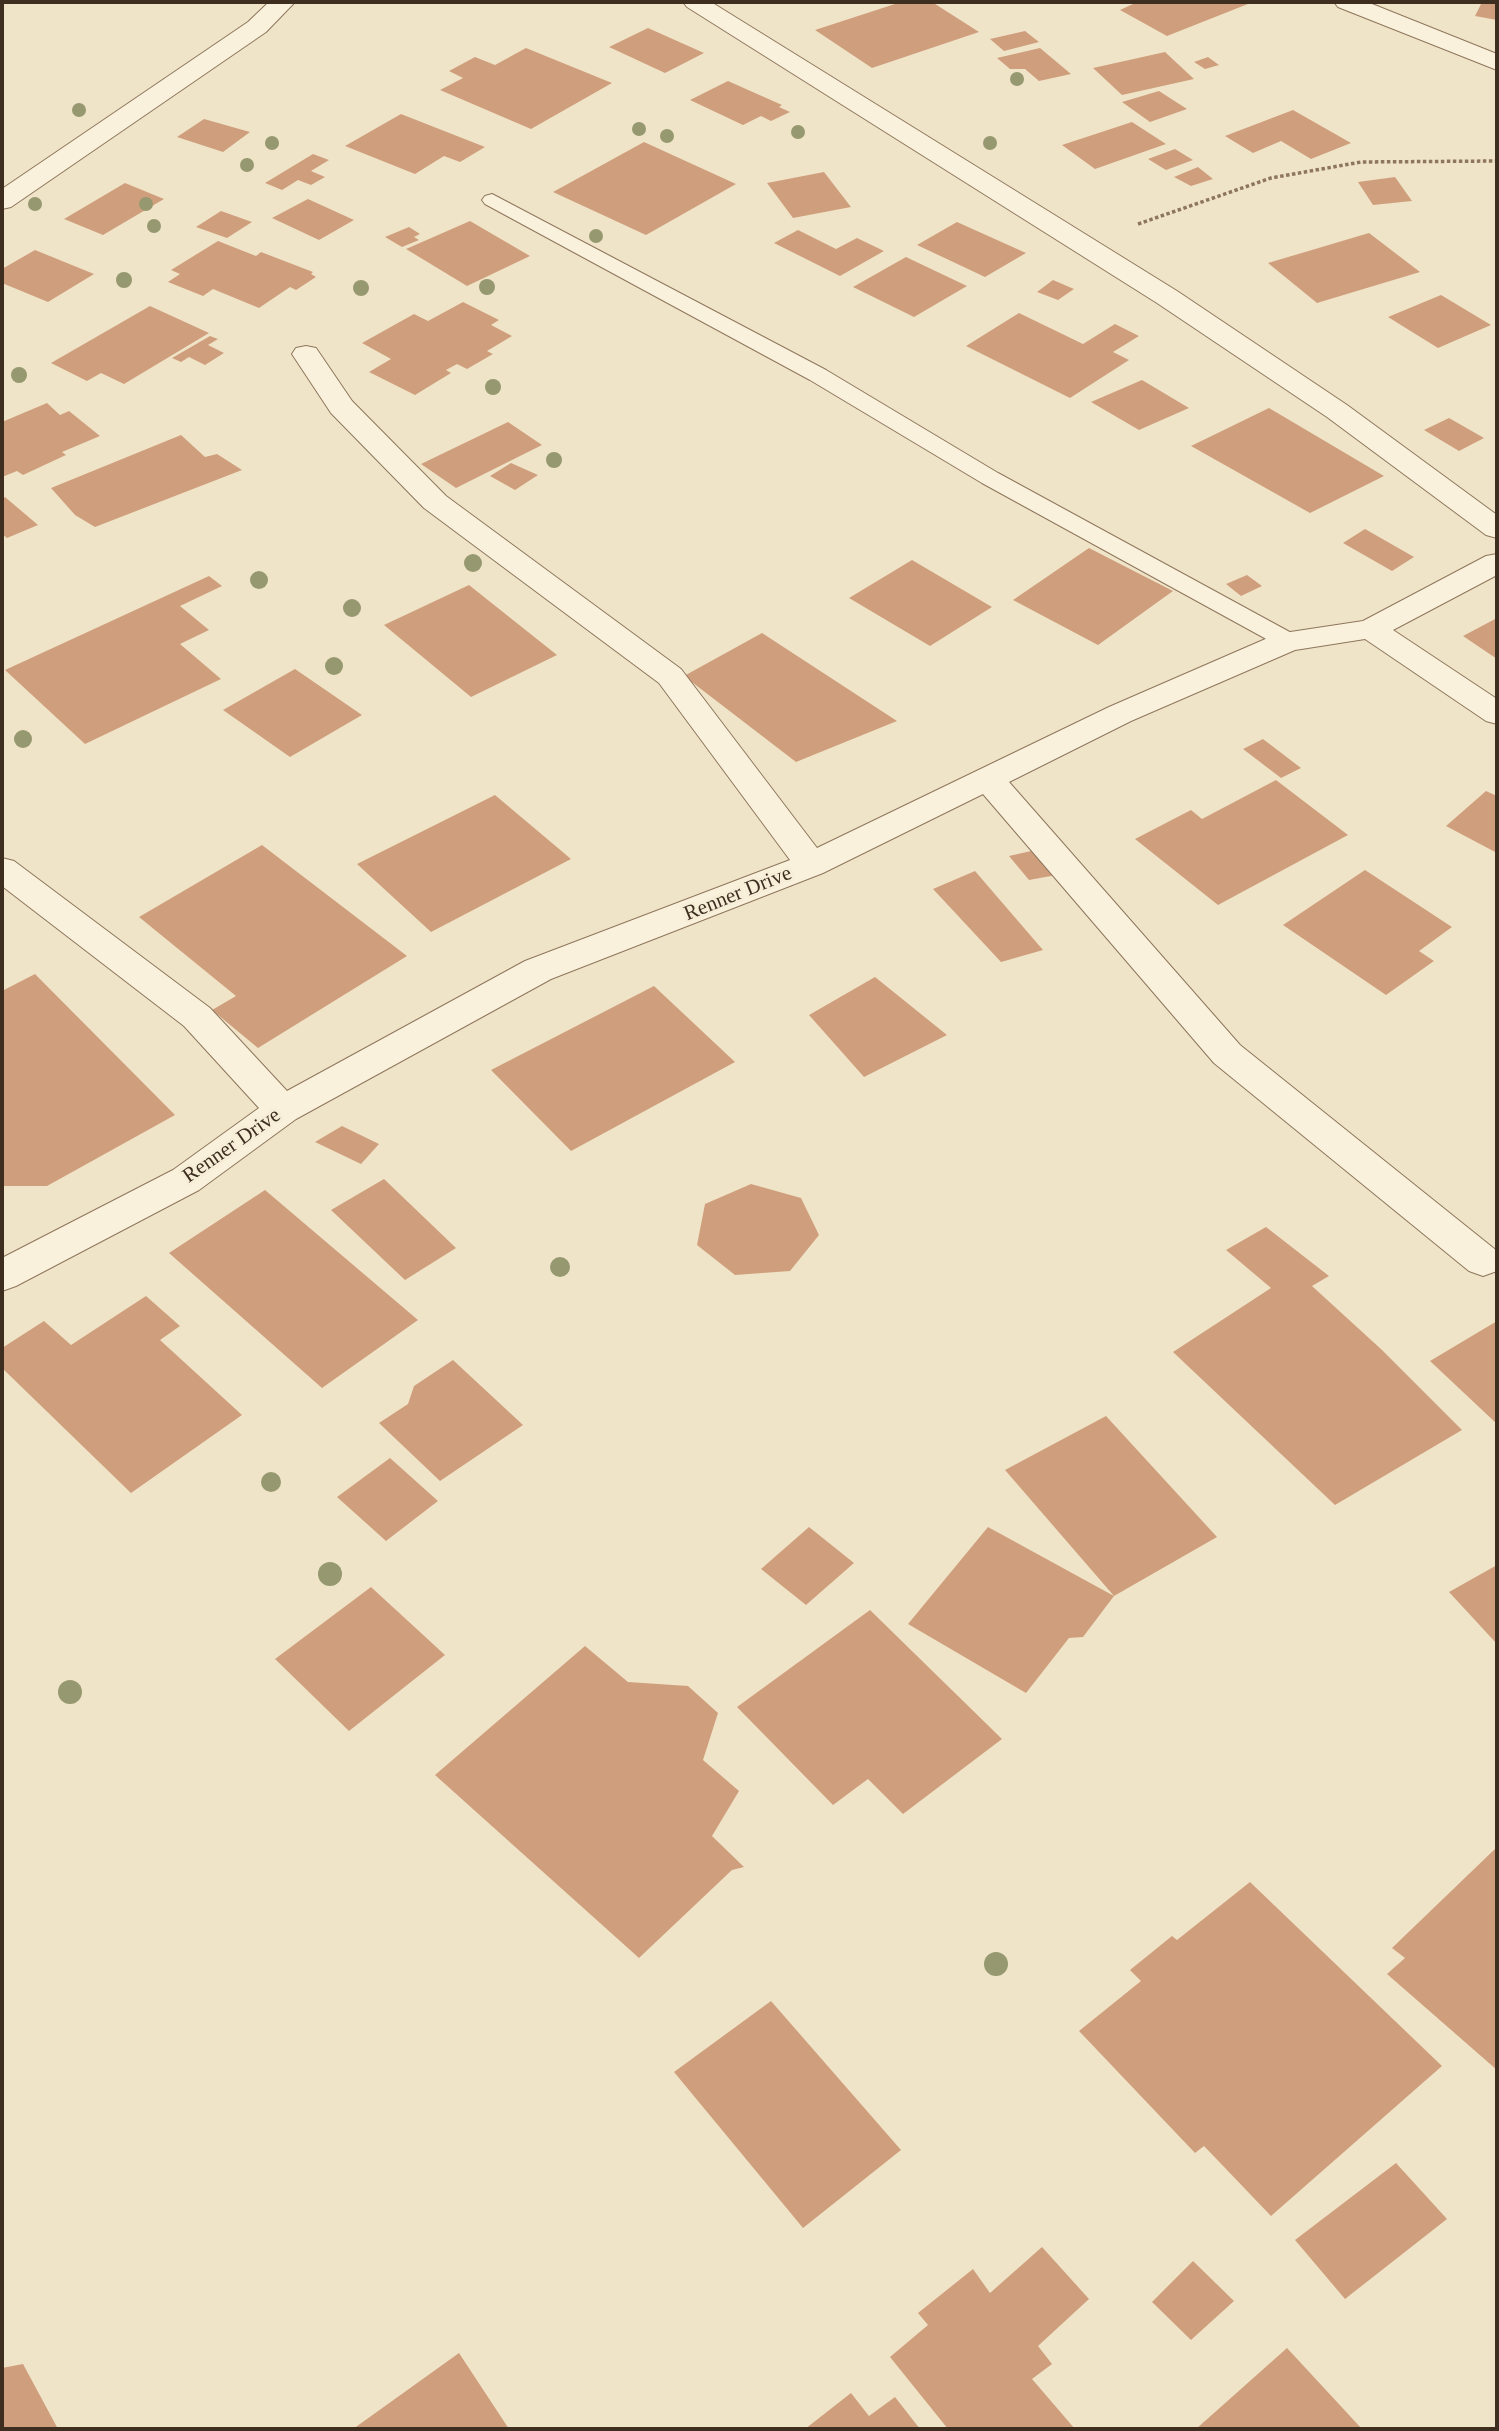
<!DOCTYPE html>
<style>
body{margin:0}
#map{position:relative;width:1499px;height:2431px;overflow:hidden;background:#f0e4c8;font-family:Georgia,serif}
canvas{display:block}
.frame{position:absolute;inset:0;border:4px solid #3d2e20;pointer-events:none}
</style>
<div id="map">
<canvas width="1499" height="2431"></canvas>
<div class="frame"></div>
</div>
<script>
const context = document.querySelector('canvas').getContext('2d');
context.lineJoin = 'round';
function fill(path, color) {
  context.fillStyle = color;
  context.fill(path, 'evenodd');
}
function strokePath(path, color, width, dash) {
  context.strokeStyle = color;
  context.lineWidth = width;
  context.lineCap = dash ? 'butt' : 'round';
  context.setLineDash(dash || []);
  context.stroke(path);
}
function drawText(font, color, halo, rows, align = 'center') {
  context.font = font + ' Georgia,serif';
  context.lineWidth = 6;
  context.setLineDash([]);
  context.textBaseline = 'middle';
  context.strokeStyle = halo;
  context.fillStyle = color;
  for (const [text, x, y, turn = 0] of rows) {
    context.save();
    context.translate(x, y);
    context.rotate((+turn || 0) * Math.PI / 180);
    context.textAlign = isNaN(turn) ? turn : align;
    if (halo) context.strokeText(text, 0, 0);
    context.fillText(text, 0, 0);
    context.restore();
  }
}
fill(new Path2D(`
 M901,2H932L979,32L872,68L815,30Z
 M1129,2H1253L1167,36L1120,10L1133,4Z
 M1482,2H1497V20L1475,16Z
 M648,28L704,53L665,73L609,47Z
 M1025,31L1039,42L1004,51L990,39Z
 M526,48L612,83L531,129L440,90L463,78L449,71L475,57L495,65Z
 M1040,48L1071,74L1039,81L1025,69H1010L997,58Z
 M1165,52L1194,79L1122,95L1093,68Z
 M1208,57L1219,65L1205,69L1194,62Z
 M728,81L782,105L779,107L790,112L771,121L761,116L743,125L690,100Z
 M1159,91L1187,109L1150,122L1122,102Z
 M1293,110L1351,143L1311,159L1281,141L1253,153L1225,136Z
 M401,114L485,147L460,162L444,156L415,174L345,146Z
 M204,119L250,132L223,152L177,137Z
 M1132,122L1166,144L1095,169L1062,145Z
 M644,142L736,184L646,235L553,192Z
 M1175,149L1193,160L1166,170L1148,159Z
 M313,154L329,160L311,171L325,177L311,185L298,180L282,190L265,183Z
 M1198,167L1213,179L1191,186L1174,177Z
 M824,172L851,207L793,218L767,183Z
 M1395,177L1412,201L1373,205L1358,182Z
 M125,183L164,199L103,235L64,219Z
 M308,199L354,220L319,240L272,218Z
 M221,211L252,222L227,238L196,227Z
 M470,221L530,256L467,286L406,249Z
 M957,222L1026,253L985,277L917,245Z
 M409,227L420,234L414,237L419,240L402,247L385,237Z
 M798,230L836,249L857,238L884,251L840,276L774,243Z
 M1369,233L1420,272L1317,303L1268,263Z
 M218,241L256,256L261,252L313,272L311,274L316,277L296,290L290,287L259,308L213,289L203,296L168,282L180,274L171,270Z
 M35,250L94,274L48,302L2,283V269Z
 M906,257L967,286L914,317L853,287Z
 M1053,280L1074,289L1058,300L1037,292Z
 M1441,295L1491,325L1438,348L1388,317Z
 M463,302L499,320L491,325L512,336L487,351L493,354L467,369L457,364L446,370L451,373L415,395L369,372L391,359L362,343L414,314L428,321Z
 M150,306L209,333L124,384L101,373L87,381L51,363Z
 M1019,313L1083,344L1115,324L1139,336L1113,352L1129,360L1070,398L966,346Z
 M210,336L218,339L208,345L224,353L205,365L189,357L181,362L172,358Z
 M1142,380L1189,408L1139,430L1091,402Z
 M47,403L60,415L69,411L100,436L62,452L66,455L23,475L17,471L2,477V422Z
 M1269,408L1384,476L1310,513L1191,446Z
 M1449,418L1484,438L1459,451L1424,430Z
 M508,422L542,445L456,488L421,464Z
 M181,435L205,457L217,454L242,470L95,527L75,515L51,488Z
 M511,463L538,475L515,490L490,476Z
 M5,497L38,525L7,538L2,534V499Z
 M1365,529L1414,557L1392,571L1343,543Z
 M1089,548L1173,591L1098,645L1013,600Z
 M912,560L992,607L930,646L849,598Z
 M1247,575L1262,586L1241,596L1226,584Z
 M209,576L222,586L180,606L209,630L180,644L221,679L85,744L5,670Z
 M469,585L557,655L471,697L384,625Z
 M1497,618V659L1463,636Z
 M762,633L897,721L796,762L684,676Z
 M295,669L362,715L290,757L223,710Z
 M1263,739L1301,768L1281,778L1243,749Z
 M1276,780L1348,835L1218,905L1135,839L1191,810L1202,819Z
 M1486,791L1497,796V853L1446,826Z
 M495,795L571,859L431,932L357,864Z
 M262,845L407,956L258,1048L212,1010L236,996L139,917Z
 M1040,849L1062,874L1029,880L1009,856Z
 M1365,870L1452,927L1419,951L1434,961L1386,995L1283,925Z
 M975,871L1043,950L1001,962L933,889Z
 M35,974L175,1115L47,1186H3L2,991Z
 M875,977L947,1035L864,1077L809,1015Z
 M654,986L735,1062L571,1151L491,1070Z
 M342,1126L379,1144L361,1164L315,1142Z
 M384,1179L456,1248L405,1280L331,1210Z
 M751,1184L801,1198L819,1235L790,1271L735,1275L697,1245L705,1204Z
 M265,1190L418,1320L322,1388L169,1253Z
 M1266,1227L1329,1276L1312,1286L1382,1350L1462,1430L1335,1505L1173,1352L1271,1288L1226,1250Z
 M146,1296L180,1326L160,1340L242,1415L131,1493L2,1368V1348L44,1321L71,1345Z
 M1497,1321V1424L1430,1361Z
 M453,1360L523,1425L440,1481L379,1423L408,1404L414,1386Z
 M1106,1416L1217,1537L1114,1596L1005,1470Z
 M390,1458L438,1501L386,1541L337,1497Z
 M809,1527L854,1563L806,1605L761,1569Z
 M988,1527L1114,1596L1083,1637L1069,1638L1026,1693L908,1624Z
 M1497,1565V1644L1449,1592Z
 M371,1587L445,1655L349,1731L275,1659Z
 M870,1610L1002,1739L903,1814L868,1779L833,1805L737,1707Z
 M585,1646L628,1682L688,1686L718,1713L703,1760L739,1791L712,1836L744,1867L732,1870L639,1958L435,1775Z
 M1497,1847V2070L1387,1974L1405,1958L1392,1948Z
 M1250,1882L1442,2066L1271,2216L1204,2146L1195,2153L1079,2031L1141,1981L1130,1970L1172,1936L1177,1940Z
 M771,2001L901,2150L803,2228L674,2072Z
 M1396,2163L1447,2219L1345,2299L1295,2240Z
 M1042,2247L1089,2299L1038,2346L1052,2364L1032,2379L1075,2429H948L890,2357L928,2325L918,2313L973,2269L990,2293Z
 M1193,2261L1234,2301L1191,2340L1152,2302Z
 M1287,2348L1362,2429H1196Z
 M459,2353L509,2429H353Z
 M23,2364L58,2429H2V2368Z
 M851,2393L869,2416L895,2397L920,2429H805Z`), '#cf9f7d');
const service = new Path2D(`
 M492,194L826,370L998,473L1297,636L1300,641L1297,646L1288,648L1279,646L982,483L810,380L485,204L482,200L485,196Z`);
const minor = new Path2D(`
 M269,2H295L266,32L11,207L2,209V189L248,22Z
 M683,2H711L1177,291L1347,405L1497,515V538L1486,535L1327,417L1157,303L687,7Z
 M1334,2H1367L1497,54V70L1338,7Z
 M306,346L316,348L352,401L446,496L681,669L817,848L1109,707L1277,634L1363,621L1486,556L1497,554V575L1393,630L1497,699V724L1486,721L1365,639L1295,650L1131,721L1009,782L1240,1045L1497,1251V1271L1483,1276L1469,1271L1214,1063L983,794L823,873L551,979L296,1119L199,1190L16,1286L2,1291V1258L173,1170L259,1108L184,1026L2,886V858L14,861L210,1008L287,1091L525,961L790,860L659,683L424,508L331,413L292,354L296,348Z`);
strokePath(service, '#8d765c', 2);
strokePath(minor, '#8d765c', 2);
strokePath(new Path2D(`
 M1138,224L1271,178L1361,162L1497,161`), '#8d765c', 3.5, [3.5, 2.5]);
fill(service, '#faf1dc');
fill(minor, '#faf1dc');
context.fillStyle = '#96986f';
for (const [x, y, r] of [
 [1017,79,7],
 [79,110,7],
 [639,129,7],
 [798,132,7],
 [667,136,7],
 [272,143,7],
 [990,143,7],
 [247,165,7],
 [35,204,7],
 [146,204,7],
 [154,226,7],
 [596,236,7],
 [124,280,8],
 [487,287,8],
 [361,288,8],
 [19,375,8],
 [493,387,8],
 [554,460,8],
 [473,563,9],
 [259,580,9],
 [352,608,9],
 [334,666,9],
 [23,739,9],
 [560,1267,10],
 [271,1482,10],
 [330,1574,12],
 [70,1692,12],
 [996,1964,12]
]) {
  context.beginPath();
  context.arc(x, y, r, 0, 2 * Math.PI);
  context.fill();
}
drawText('21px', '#3d2e20', '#f7eed8', [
 ["Renner Drive",738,894,-22],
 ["Renner Drive",232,1146,-35]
]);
</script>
